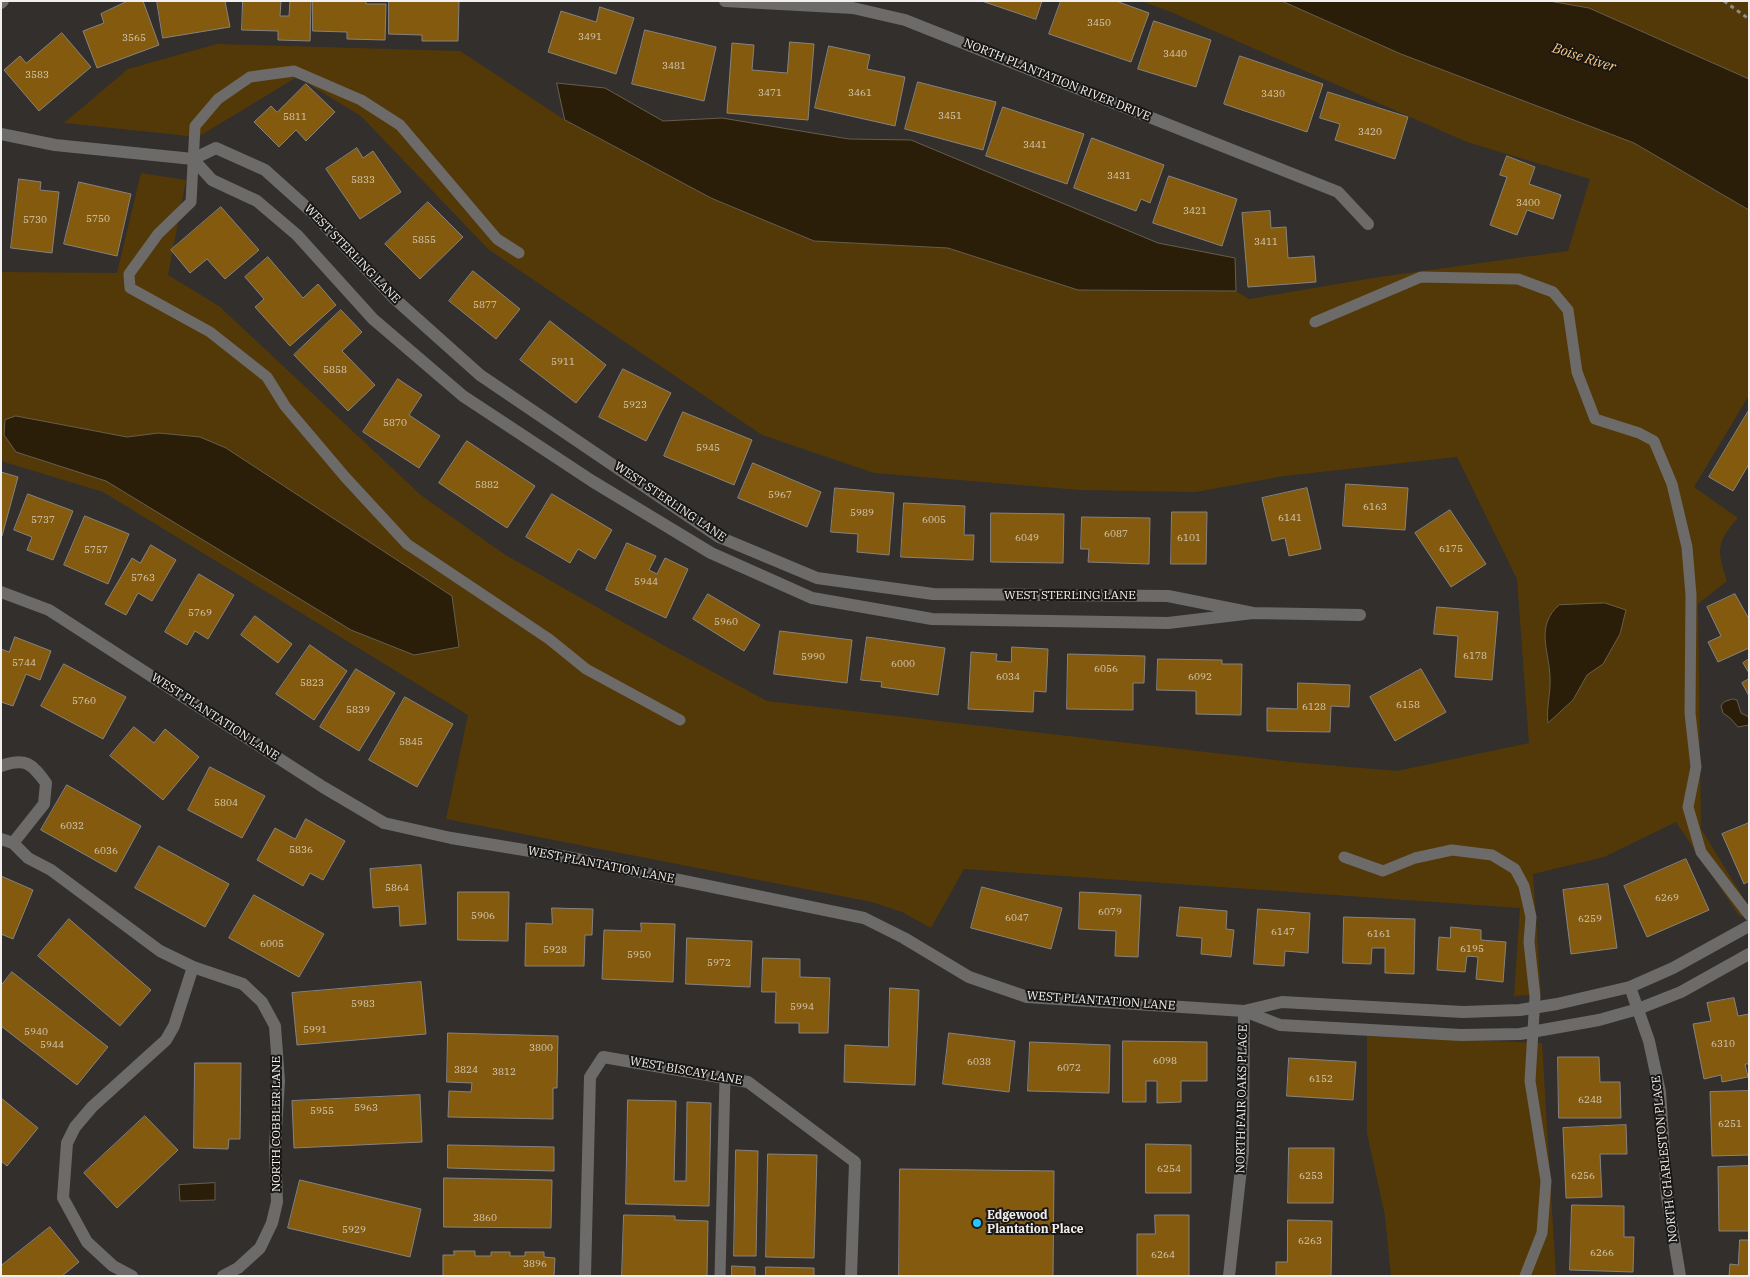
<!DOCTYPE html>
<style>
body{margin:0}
#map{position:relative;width:1750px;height:1277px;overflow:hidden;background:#322f2c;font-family:"IBM Plex Serif",serif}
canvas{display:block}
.frame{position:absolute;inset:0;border:2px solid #f2f0ee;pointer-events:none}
</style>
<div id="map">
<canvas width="1750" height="1277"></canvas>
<div class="frame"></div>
</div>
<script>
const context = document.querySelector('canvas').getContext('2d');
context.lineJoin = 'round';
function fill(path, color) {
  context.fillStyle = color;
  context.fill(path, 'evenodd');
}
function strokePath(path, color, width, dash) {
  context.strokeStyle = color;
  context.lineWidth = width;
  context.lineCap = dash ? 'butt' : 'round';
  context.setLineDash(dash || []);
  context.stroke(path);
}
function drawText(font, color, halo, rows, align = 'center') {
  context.font = font + ' "IBM Plex Serif",serif';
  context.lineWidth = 4;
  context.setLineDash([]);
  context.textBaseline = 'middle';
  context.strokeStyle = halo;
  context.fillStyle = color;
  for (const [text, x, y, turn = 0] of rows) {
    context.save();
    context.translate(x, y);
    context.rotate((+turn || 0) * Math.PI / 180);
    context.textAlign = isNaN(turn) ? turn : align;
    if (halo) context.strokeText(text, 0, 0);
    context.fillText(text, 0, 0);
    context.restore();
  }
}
fill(new Path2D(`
 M1141,1H1282L1401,54L1634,143L1749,210V395L1694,487L1738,518C1716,542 1717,551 1727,581L1698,604L1701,829L1749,907V912L1740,917L1676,822L1604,857L1533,874L1541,994L1514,996L1520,908L964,869L931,928L902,912L872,902L446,819L468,715L103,492L1,461V272L117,273L141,173L186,180L168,275L219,306L422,496L504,554L663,645L767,701L1292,762L1397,771L1529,743L1517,579L1457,457L1284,476L1196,492L1080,490L874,473L762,435L488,249L361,116L297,77L198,137L64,123L128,69L217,44L460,51L565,120L711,198L814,241L948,248L1078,290L1236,291L1249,299L1379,277L1568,251L1590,179L1467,142L1171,12Z
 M1549,1H1749V79L1589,8Z
 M1367,1036L1542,1043L1556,1276H1391L1385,1216L1367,1133Z`), '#543908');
const water = new Path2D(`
 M1282,1H1549L1589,8L1749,79V210L1634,143L1401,54Z
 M557,83L605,88L663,121L722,118L849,139L911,140L1158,243L1235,258L1236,291L1078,290L948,248L814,241L711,198L565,120Z
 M16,416L127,437L159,433L200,437L226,448L452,596L459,647L414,655L351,630L106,481L16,452L4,435L5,420Z
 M1605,603L1626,610L1620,634L1603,664L1587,675L1573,700L1548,723C1546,708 1551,693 1550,677C1549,650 1535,626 1559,605Z
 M1733,699L1737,700L1741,713L1749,717V725L1738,727L1730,718L1723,713L1721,706L1724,702Z
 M215,1183V1200L180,1201L179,1185Z`);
fill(water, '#2b1e08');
strokePath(water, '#675d4d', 1);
const building = new Path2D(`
 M128,1H143L159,45L97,68L83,31L104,23L101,14Z
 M157,1H225L230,27L163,38Z
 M243,1H281L280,16H289L290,1H311L310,41L278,40V31L242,30Z
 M313,1H366V4H386L385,40L347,39V32L313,31Z
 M389,1H459L458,41H422V35L389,34Z
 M982,1H1042L1036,19Z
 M1061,1H1116L1149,13L1131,62L1049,34Z
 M600,7L634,18L616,74L548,52L561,11L596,22Z
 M1154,21L1211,40L1196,87L1138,69Z
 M645,30L716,47L704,101L632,84Z
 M62,33L91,67L39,111L4,70L20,56L26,63Z
 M790,42L814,44L808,120L727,113L732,43L754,45L752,70L787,73Z
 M829,46L870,55L867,69L905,77L895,126L815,108Z
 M1240,56L1323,84L1307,132L1224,104Z
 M918,82L996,102L983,150L905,129Z
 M306,84L335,112L306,141L296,130L279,147L254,122L271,106L277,112Z
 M1328,92L1408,117L1395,159L1335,140L1340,124L1320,118Z
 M1003,107L1084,134L1067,184L986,156Z
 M1092,138L1164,165L1150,203L1141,199L1136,211L1074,188Z
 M357,148L363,158L373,151L401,192L360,219L326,169Z
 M1507,156L1535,167L1529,184L1561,195L1553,219L1527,210L1517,235L1490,225L1507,177L1500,175Z
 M1169,176L1237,199L1222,246L1153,223Z
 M19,179L41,182L40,190L59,192L52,253L11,248Z
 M79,182L131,194L117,256L64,244Z
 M428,202L463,237L420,279L385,244Z
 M221,207L259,250L225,279L207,259L190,273L171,250Z
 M1270,211L1271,228L1286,227L1288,258L1314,256L1316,282L1248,287L1242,213Z
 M268,257L303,298L318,284L336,305L290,346L255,307L264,299L245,277Z
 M473,271L520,309L496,339L449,301Z
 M341,310L362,332L342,351L375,385L348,411L294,355Z
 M550,321L606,365L576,403L520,360Z
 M623,369L671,393L646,441L599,417Z
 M398,379L422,395L409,415L440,436L419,468L363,432Z
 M1749,410V464L1733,491L1709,477Z
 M683,412L752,440L734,485L664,456Z
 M467,441L535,486L507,528L439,483Z
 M753,463L821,492L807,527L738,498Z
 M1,472L18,477L2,536H1Z
 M1346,484L1408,488L1405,530L1343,526Z
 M835,488L894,493L889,555L857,552L858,534L831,532Z
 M1307,488L1321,549L1289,556L1285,538L1272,541L1262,498Z
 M28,494L73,511L53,560L27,550L32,537L14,530Z
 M552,494L612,530L595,559L578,549L570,563L526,537Z
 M904,503L965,506L964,535H974L973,560L901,557Z
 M1450,510L1486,564L1451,587L1415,533Z
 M1172,512H1207L1206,564H1171Z
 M991,513L1064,514L1063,563L991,562Z
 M85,516L129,534L108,584L64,565Z
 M1082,517L1150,518L1149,564L1088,562L1089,549H1081Z
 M627,543L656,556L649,570L657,574L665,558L688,569L666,618L606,590Z
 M151,545L176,560L152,601L138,593L126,615L105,604L132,558L140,563Z
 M199,574L234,595L208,639L195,631L187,645L165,632Z
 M708,594L760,625L744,651L693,619Z
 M1735,594L1749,619V648L1718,662L1708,642L1721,636L1707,607Z
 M1437,607L1498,612L1492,680L1455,677L1458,636L1434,634Z
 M255,616L292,644L278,663L241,635Z
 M780,631L852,640L847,683L774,674Z
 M15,637L51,651L40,680L26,674L13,706L1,702V649L9,652Z
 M867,637L945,648L938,695L881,687L882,682L861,680Z
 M310,645L347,671L314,720L276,694Z
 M1012,647L1048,649L1046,692L1034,691L1033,712L968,709L971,652L997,654L996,661L1011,662Z
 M1068,654L1145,656L1144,683H1133V710L1067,709Z
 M1158,659L1222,660V664H1242L1241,715L1196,714V691L1157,690Z
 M1749,659V673L1743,663Z
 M64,664L126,697L103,739L41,706Z
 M356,669L395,693L359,751L320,727Z
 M1421,669L1446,712L1395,741L1370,697Z
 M1749,679V696L1742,683Z
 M1298,683L1350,685L1349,707L1331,706L1330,732L1267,731V708L1297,709Z
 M405,697L453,724L417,787L369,760Z
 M134,727L154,743L165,729L199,757L163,800L110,756Z
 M210,767L265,796L242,838L188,810Z
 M67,785L141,826L116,872L41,830Z
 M306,819L345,841L323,880L310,873L303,886L257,860L275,828L295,839Z
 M1749,823V881L1744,884L1722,834Z
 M159,846L229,884L205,927L135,888Z
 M1686,859L1709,910L1647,937L1624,886Z
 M421,865L426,924L400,926L399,906L373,908L370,869Z
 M1,876L33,890L13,939L1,934Z
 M1608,884L1617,948L1571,954L1563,890Z
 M982,887L1062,908L1051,949L971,928Z
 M458,892H509L508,941L458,940Z
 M1080,892L1141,895L1138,957L1115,956L1116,931L1079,929Z
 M254,895L324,934L299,977L229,938Z
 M1180,907L1227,911L1226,929L1234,930L1231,957L1201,954L1202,938L1177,936Z
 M552,908L593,909L592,935H585L584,966H525L526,923L552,924Z
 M1258,909L1310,913L1308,953L1285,951L1284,966L1254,964Z
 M1344,917L1415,919L1414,974L1385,973V948H1372L1371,964L1343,963Z
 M69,919L151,990L120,1026L38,956Z
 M641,923L675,924L673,982L602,979L604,930L641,931Z
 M1451,927L1481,930V940L1506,942L1503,982L1476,979L1478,957L1467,956L1465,972L1437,970L1439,937L1450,938Z
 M687,938L752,941L750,987L686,984Z
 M763,958L800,959V977L830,978L828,1033H799V1023H775L776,992H762Z
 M12,972L108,1047L77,1085L1,1026V986Z
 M421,982L426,1034L297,1045L292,993Z
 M890,988L919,990L915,1085L844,1082L845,1045L888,1047Z
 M1734,998L1738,1016L1749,1014V1064H1745L1748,1077L1722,1082L1721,1075L1704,1079L1693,1024L1711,1021L1707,1003Z
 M448,1033L558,1036L557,1088H553V1119L448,1117L449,1091L471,1092L472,1083L447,1082Z
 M949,1033L1015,1041L1009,1092L943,1084Z
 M1123,1041L1207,1042V1081H1181V1102L1157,1103V1081H1146V1102H1123Z
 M1030,1042L1110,1045L1109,1093L1028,1091Z
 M1558,1057H1599L1600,1082H1620L1621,1118H1559Z
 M1289,1058L1356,1062L1353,1100L1287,1096Z
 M195,1063H241L240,1139H229L228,1149L194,1148Z
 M1749,1091V1155L1712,1156L1710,1092Z
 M420,1095L422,1142L294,1148L292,1101Z
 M1,1098L38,1128L7,1166L1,1161Z
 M628,1100L676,1101L674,1181H686L687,1102L711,1103L709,1206L626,1204Z
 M145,1116L178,1150L117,1208L84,1173Z
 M1626,1125L1627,1154H1600L1602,1197L1566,1198L1563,1128Z
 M1146,1144L1191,1145V1193H1146Z
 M448,1145L554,1147V1171L448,1168Z
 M1289,1148H1334L1333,1203H1288Z
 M736,1150L758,1151L756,1256H734Z
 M768,1154L817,1155L814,1258L766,1257Z
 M1749,1166V1231H1719L1718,1167Z
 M900,1169L1054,1171L1053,1276H899Z
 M444,1178L552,1180L551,1228L444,1227Z
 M300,1180L421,1209L410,1257L288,1228Z
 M1572,1205L1624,1206V1237H1634L1633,1272L1570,1270Z
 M624,1215L675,1216V1220L708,1221L707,1276H622Z
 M1155,1215H1189V1276H1137V1234H1155Z
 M1288,1220L1332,1221L1331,1276H1276V1262H1287Z
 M50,1227L79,1262L62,1276H1V1266Z
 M1740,1240H1749V1276H1729L1730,1264L1738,1265Z
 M454,1251H475V1256H491V1252H510V1256H525V1252H544V1257L555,1258L554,1276H443V1255H454Z
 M732,1266L755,1267V1276H732Z
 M766,1267L814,1268V1276H766Z`);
fill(building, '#835a0e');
strokePath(building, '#86837f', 1);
strokePath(new Path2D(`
 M1724,1L1749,19`), '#8e8b89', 3, [4, 4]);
strokePath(new Path2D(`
 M519,253L497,239L400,125L361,100L294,71L250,77L218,99L195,126L191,202L158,234L129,274L130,288L210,332L267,377L285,406L346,478L407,544L549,639L586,669L680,720
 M1315,322L1421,277L1518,279L1553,292L1568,310L1577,372L1595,419L1639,433L1654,441L1672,484L1687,547L1691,595L1690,713L1696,767L1688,807L1701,852L1749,915
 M1344,857L1383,871L1415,858L1452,850L1492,855L1515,869L1524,886L1531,917L1529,942L1535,997L1530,1081L1546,1181L1542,1233L1525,1276
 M720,1276L725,1078`), '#6c6b69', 11);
strokePath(new Path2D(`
 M725,1L853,8L905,20L1338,192L1368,224
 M1,3L3,1
 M1,134L55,145L193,159
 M1,592L49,610L323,787L384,823L451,838L567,857L864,918L904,938L969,977L1027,997L1244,1011L1282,1002L1463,1012L1520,1010L1557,1004L1630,987L1673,968L1749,926
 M1253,613L1168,596L933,594L817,578L719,537L480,375L395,299L314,214L265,170L216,148L193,159L212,180L257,201L297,235L373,319L463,396L592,481L711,553L812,598L932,619L1168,623L1253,613L1360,615
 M1,766C26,757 32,764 46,783L44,804L13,843L1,839
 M13,843L28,858L51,870L160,951L193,967L243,984L262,1002L275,1026L279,1081L275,1146L277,1202L272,1223L260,1248L238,1268L223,1276
 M1630,987L1649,1041L1660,1092L1667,1197L1680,1276
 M1244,1011L1280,1025L1461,1035L1520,1034L1599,1020L1638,1009L1681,992L1749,954
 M132,1276L113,1266L87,1242L63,1198L67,1143L75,1127L92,1107L166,1040L174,1026L193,967
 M585,1276L590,1077L603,1057L748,1082L855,1162L851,1276
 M1229,1276L1243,1151L1244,1011`), '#6c6b69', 12);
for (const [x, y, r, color] of [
 [977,1223,5,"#22c9fe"]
]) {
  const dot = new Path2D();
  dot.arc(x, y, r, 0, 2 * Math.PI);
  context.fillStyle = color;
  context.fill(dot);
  strokePath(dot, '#181716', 2);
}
drawText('10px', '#d6cab6', null, [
 ["3450",1099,23],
 ["3491",590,37],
 ["3565",134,38],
 ["3440",1175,54],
 ["3481",674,66],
 ["3583",37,75],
 ["3471",770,93],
 ["3461",860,93],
 ["3430",1273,94],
 ["3451",950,116],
 ["5811",295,117],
 ["3420",1370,132],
 ["3441",1035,145],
 ["3431",1119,176],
 ["5833",363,180],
 ["3400",1528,203],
 ["3421",1195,211],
 ["5750",98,219],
 ["5730",35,220],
 ["5855",424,240],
 ["3411",1266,242],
 ["5877",485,305],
 ["5911",563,362],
 ["5858",335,370],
 ["5923",635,405],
 ["5870",395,423],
 ["5945",708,448],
 ["5882",487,485],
 ["5967",780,495],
 ["6163",1375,507],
 ["5989",862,513],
 ["6141",1290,518],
 ["5737",43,520],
 ["6005",934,520],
 ["6087",1116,534],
 ["6049",1027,538],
 ["6101",1189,538],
 ["6175",1451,549],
 ["5757",96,550],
 ["5763",143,578],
 ["5944",646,582],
 ["5769",200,613],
 ["5960",726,622],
 ["6178",1475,656],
 ["5990",813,657],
 ["5744",24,663],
 ["6000",903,664],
 ["6056",1106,669],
 ["6034",1008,677],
 ["6092",1200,677],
 ["5823",312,683],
 ["5760",84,701],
 ["6158",1408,705],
 ["6128",1314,707],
 ["5839",358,710],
 ["5845",411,742],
 ["5804",226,803],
 ["6032",72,826],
 ["5836",301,850],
 ["6036",106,851],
 ["5864",397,888],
 ["6269",1667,898],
 ["6079",1110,912],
 ["5906",483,916],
 ["6047",1017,918],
 ["6259",1590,919],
 ["6147",1283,932],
 ["6161",1379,934],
 ["6005",272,944],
 ["6195",1472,949],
 ["5928",555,950],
 ["5950",639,955],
 ["5972",719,963],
 ["5983",363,1004],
 ["5994",802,1007],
 ["5991",315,1030],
 ["5940",36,1032],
 ["6310",1723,1044],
 ["5944",52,1045],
 ["3800",541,1048],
 ["6098",1165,1061],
 ["6038",979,1062],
 ["6072",1069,1068],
 ["3824",466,1070],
 ["3812",504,1072],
 ["6152",1321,1079],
 ["6248",1590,1100],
 ["5963",366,1108],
 ["5955",322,1111],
 ["6251",1730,1124],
 ["6254",1169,1169],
 ["6253",1311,1176],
 ["6256",1583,1176],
 ["3860",485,1218],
 ["5929",354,1230],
 ["6263",1310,1241],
 ["6266",1602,1253],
 ["6264",1163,1255],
 ["3896",535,1264]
]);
drawText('12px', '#f2f0ee', '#181716', [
 ["NORTH PLANTATION RIVER DRIVE",1057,80,22],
 ["WEST STERLING LANE",352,254,46],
 ["WEST STERLING LANE",670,502,34],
 ["WEST STERLING LANE",1070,596],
 ["WEST PLANTATION LANE",215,717,33],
 ["WEST PLANTATION LANE",601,865,11],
 ["WEST PLANTATION LANE",1101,1001,4],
 ["WEST BISCAY LANE",686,1071,10],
 ["NORTH FAIR OAKS PLACE",1242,1099,-89],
 ["NORTH COBBLER LANE",277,1124,-90],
 ["NORTH CHARLESTON PLACE",1665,1159,-96]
]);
drawText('bold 12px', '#f2f0ee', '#181716', [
 ["Edgewood",987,1216],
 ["Plantation Place",987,1230]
], 'left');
drawText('italic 14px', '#fccc85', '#181716', [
 ["Boise River",1584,58,18]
]);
</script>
